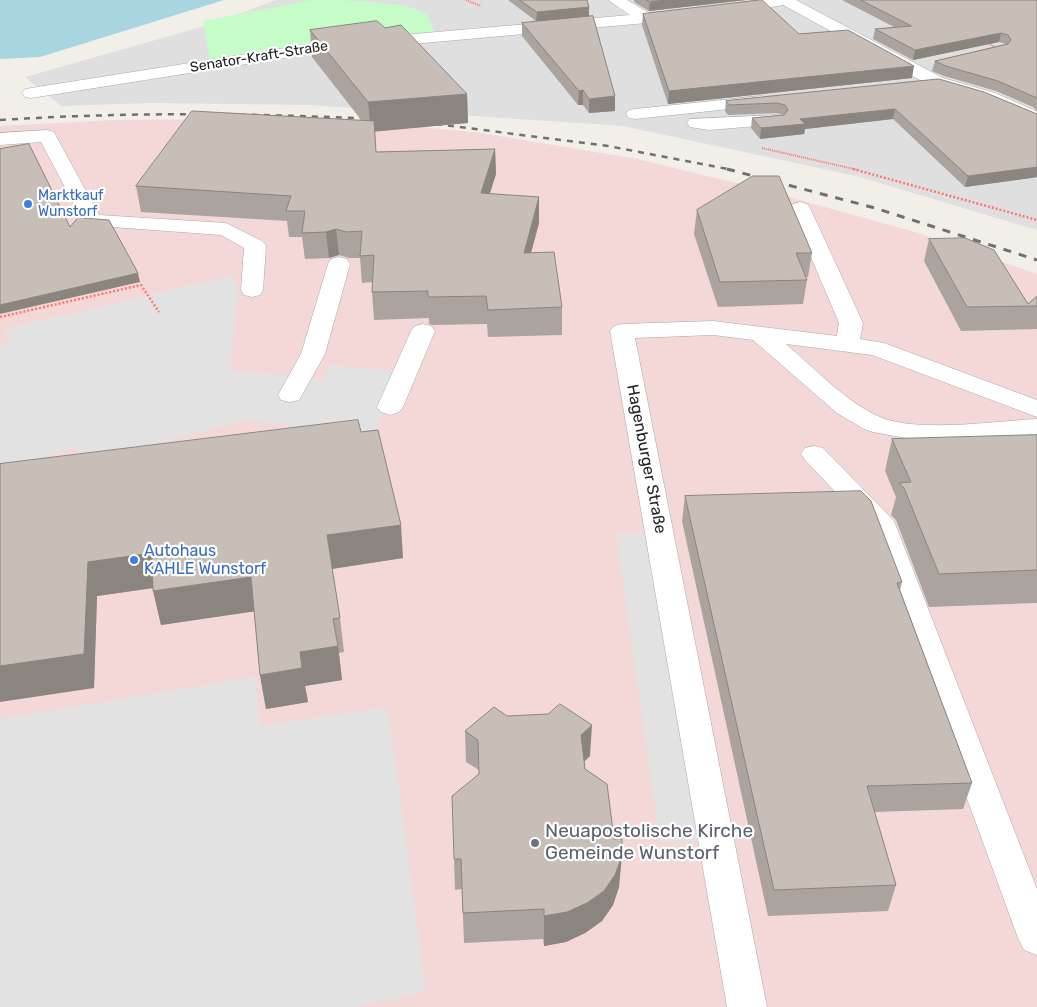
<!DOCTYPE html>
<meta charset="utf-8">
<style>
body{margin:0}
canvas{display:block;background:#f2efe8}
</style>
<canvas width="1037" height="1007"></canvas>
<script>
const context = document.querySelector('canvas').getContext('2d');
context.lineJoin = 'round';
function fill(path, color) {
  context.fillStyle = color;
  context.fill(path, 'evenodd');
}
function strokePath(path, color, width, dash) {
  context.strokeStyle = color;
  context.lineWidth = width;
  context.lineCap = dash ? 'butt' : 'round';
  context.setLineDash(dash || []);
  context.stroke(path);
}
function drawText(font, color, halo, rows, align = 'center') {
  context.font = font + ' Rubik,sans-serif';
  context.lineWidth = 4.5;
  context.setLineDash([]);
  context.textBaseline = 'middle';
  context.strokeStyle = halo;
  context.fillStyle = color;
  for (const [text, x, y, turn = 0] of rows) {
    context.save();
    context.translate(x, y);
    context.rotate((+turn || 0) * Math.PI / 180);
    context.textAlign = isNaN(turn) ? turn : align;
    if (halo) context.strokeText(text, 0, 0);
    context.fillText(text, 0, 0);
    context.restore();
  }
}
fill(new Path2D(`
 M276,0H1037V230L856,176L623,126L308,105L151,103L61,106L25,77L212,24Z`), '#e0dfdf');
fill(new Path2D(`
 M253,119L412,126L481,133L637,159L749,186L915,232L1037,274V1007H0V126L114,120Z`), '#f3d8d7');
fill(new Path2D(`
 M312,0C336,0 410,0 427,15C430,19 433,28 435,33L210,61L203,21Z`), '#c5fcc8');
fill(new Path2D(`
 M230,276L238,288L230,370L323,379L330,365L395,371L375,436L244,420L82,464L75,448L0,470V345L9,343L5,329Z
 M616,533H649L700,841L660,842Z
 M255,677L261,726L388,707L426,992L354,1007H0V719Z`), '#e2e2e2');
fill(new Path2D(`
 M0,0H224L40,57L0,59Z`), '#a7d6e1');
const minor = new Path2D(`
 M608,0H627L649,13L680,10L688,15L680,20L323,52L31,98L25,97L22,93L25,89L31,88L323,42L630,15Z
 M758,0H796L943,78L995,93L1032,109L1037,112V124L982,100L931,86L783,5L730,14L722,9L725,6Z
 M761,96L767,97L770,101L767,105L635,119L629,118L626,114L629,110L635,109Z
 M776,115L782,116L785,120L782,124L709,130L690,127L687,123L690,119Z
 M47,130L54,132L56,136L99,215L226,223L262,241L266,245L263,290L260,295L252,297L244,295L241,290L244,248L221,235L85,225L41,142L0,145V133Z
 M800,202L807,204L810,208L863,323L860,339L884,343L1037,400V417L872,355L786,344C813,367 847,403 880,417C917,433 996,421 1037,419V435L940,440L911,439L873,432L864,429L837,413L753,340L713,335L635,338L767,1007H727L610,331L614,326L622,324L713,321L837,336L839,323L790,208L793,204Z
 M339,257L347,259L350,264L325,354L299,400L290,402L281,400L278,395L301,354L328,264L331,259Z
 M423,324L431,326L435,331L403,407L399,412L390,415L381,412L377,407L411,331L415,326Z
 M814,446L823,448L894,521L1037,889V955L1024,950L1018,938L867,525L805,460L801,454L805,448Z`);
strokePath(minor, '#a9a9a9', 1);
strokePath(new Path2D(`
 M466,0L481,6
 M987,43L999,49
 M762,148L858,170`), '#ff776c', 2, [1, 1]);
strokePath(new Path2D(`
 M853,169L1037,220
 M0,317L141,285L159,312`), '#ff776c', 2.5, [2, 2]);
fill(minor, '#fff');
strokePath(new Path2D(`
 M0,120C125,112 249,113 374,119
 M436,124L608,146L733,170`), '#707070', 2.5, [6, 6]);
strokePath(new Path2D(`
 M727,169L875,208L1037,260`), '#707070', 3, [8, 8]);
fill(new Path2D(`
 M508,0H587L589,7V17L536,21Z
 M634,0H746L649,11L634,2Z
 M842,0H1037V111L1033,107L996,91L944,76L932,71L935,61L1006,44L999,42L913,60L873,39L875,29L894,27Z
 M643,14L799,34L912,78L668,104L642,25Z
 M522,23L615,111L589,113L583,105H578L522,36Z
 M310,30L467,94L468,123L375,131L376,152L495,149L496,174L489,194L539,197V223L531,252L562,307V335L488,337L487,324L432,325L429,324V318L374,320L372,292L373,282L362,283L360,258H349L339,255L329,258L305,259L302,237H289L287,221L141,212L136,186L362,121L312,57Z
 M939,79L1037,114V177L1031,178L965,187L893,119L805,129L804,134L760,139L751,128L752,118L784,115L776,113L728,115L725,111L726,101Z
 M697,210L812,253L808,277H806L807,280L803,304L718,307L694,234Z
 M929,239L1028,304L1037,296V329L961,331L924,261Z
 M361,432L403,558L332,569L340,618L344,652L339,653L342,680L305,686L308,702L266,709L260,675L254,611L161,625L153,588L97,596L94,688L0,464Z
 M1037,435V603L929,607L896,520L891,515L896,497L885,471L892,439Z
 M685,496L902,582L900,590L972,783L963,809L874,812L896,885L888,911L768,916L682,521Z
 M507,716L590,756L584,762L585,769L619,887L613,905L602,921L585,933L566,942L544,946L543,939L464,943L462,889L455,890L454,859L479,774V770L466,762L465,731Z`), '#aba39d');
fill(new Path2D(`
 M665,0H746L649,11L650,2Z
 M589,7V17L536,21L537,12Z
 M1001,33L999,42L913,60L915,50Z
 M914,66L912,78L668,104L669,91Z
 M583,90V105H578L579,91Z
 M467,94L468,123L371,132L368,102Z
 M615,96V111L589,113V99Z
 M895,109L893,119L805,129L804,134L760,139L761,128L800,119Z
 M495,149L496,174L482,219L481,193Z
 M1037,167V177L1031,178L965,187L968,176Z
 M539,197V223L524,279V253Z
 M336,229L339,255L329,258L326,232Z
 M138,273L140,282L0,314V305Z
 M401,525L403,558L331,569L327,535Z
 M152,553L160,587L97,596L94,688L0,702V666L88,562Z
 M251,577L257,611L161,625L153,591Z
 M338,646L342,680L305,686L308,702L266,709L260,675L300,652Z
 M592,725L590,756L579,766L581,735Z
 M622,856L619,887L613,905L602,921L585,933L566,942L544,946V916Z`), '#8b8580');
const building = new Path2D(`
 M520,0H587L589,7L537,12Z
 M647,0H665L650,2Z
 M762,0L799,34L848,30L914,66L669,91L643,14Z
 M861,0H1037V98L998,81L946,66L935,61L1008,44L1011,40L1008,35L1001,33L915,50L875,29L911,26Z
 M593,16L615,96L589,99L583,90L579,91L522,23Z
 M377,21L385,28L401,25L467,94L368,102L310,30Z
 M939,79L984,92L1037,114V167L968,176L895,109L800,119L805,124L761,128L752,118L784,115L788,110L785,105L777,103L729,105L726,101Z
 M192,111L374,121L376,152L495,149L481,193L539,197L524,253L554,252L562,307L488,310L486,296L431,297L428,296V291L372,292L374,255L360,256L362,231L346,232L336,229L326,232L302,233L305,211H286L291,196L136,186Z
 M29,144L70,227L80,215L83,218L109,220L138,273L0,305V149Z
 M753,176H779L812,253H796L807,280L720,282L697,210Z
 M965,238L994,250L1028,304L1037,296V306L967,307L929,239Z
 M358,420L361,432L378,430L401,525L327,535L340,618L333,619L338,646L300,652L302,668L260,675L251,577L153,591L152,553L88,562L84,654L0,666V464Z
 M1037,435V570L939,574L904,488L899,483L911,482L892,439Z
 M861,491L871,501L902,582L897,583L972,783L867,786L896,885L774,890L685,496Z
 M560,704L592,725L581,735L585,769L607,784L614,839H622V856L615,875L604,891L587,903L567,912L544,916V909L463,913L461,859H454L452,796L479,774L478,740L465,731L494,707L507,716L548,714Z`);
fill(building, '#c7beb7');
strokePath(building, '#8b8580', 1);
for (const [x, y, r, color] of [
 [28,204,5,"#3f7fe0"],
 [134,560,5,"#3f7fe0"],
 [535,843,5,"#6b7280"]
]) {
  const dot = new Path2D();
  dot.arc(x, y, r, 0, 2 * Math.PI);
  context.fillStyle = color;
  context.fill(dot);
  strokePath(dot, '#fff', 2);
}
drawText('14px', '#222', '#fff', [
 ["Senator-Kraft-Straße",259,57,-9]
]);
drawText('14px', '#366cbe', '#fff', [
 ["Marktkauf",38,196],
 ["Wunstorf",38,212]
], 'left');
drawText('16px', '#222', '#fff', [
 ["Hagenburger Straße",646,459,79]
]);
drawText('16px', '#366cbe', '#fff', [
 ["Autohaus",144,551],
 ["KAHLE Wunstorf",144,569]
], 'left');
drawText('19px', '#5b616d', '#fff', [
 ["Neuapostolische Kirche",545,832],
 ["Gemeinde Wunstorf",545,854]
], 'left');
</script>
